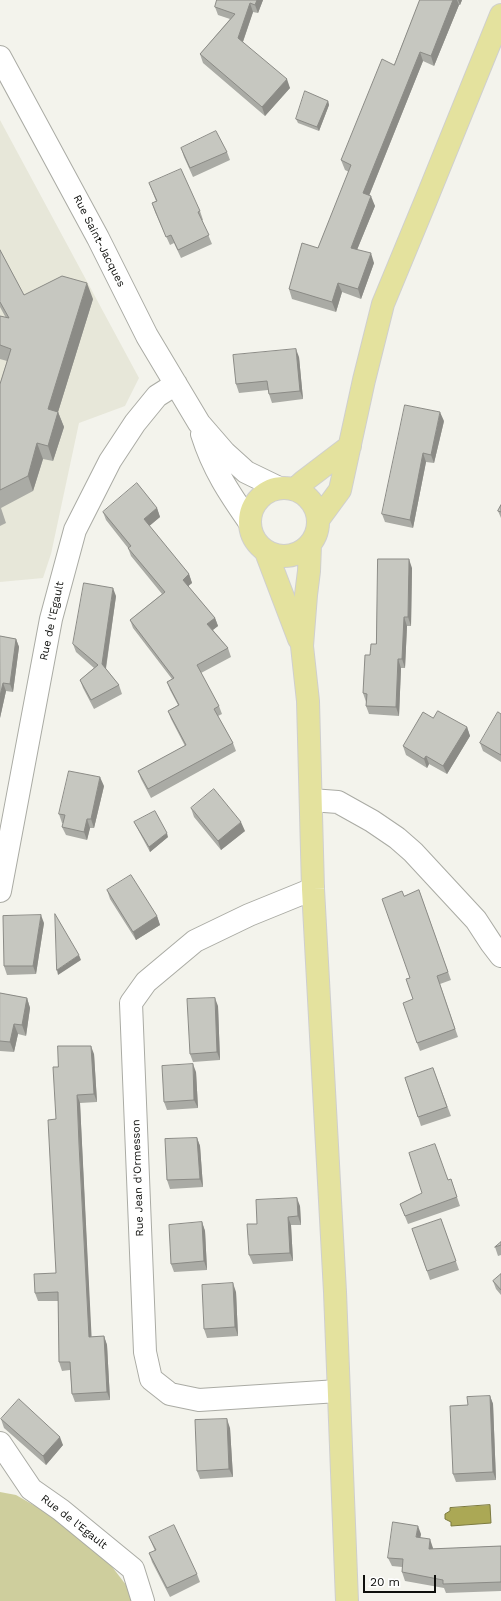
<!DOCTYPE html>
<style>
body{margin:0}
#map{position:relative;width:501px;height:1601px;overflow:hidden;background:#f3f3ec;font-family:"Work Sans",sans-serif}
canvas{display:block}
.scale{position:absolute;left:363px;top:1575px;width:73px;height:18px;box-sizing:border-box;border:2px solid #0e0f0c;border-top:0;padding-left:5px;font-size:12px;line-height:14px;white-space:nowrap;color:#0e0f0c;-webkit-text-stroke:3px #fff;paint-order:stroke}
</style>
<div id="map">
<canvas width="501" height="1601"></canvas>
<div class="scale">20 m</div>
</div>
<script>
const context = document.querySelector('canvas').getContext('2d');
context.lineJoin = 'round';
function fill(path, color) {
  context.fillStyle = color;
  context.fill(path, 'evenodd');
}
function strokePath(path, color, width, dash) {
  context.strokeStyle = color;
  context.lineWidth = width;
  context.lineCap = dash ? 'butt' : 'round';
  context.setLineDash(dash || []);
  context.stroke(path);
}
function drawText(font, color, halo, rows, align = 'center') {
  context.font = font + ' "Work Sans",sans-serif';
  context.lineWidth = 3.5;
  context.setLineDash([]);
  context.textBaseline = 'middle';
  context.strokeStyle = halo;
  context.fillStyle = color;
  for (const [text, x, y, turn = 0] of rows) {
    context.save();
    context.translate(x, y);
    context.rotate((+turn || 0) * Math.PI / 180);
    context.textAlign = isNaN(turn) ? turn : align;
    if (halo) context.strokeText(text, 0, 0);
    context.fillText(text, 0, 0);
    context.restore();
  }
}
fill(new Path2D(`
 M0,120L139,378L125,406L79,423L51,554L43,578L0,582Z`), '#e7e7d9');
fill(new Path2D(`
 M0,1492L16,1495L56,1518L103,1555L133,1594L134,1601H0Z`), '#cece9d');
const water = new Path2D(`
 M490,1505L491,1523L451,1526V1522L445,1519V1514L450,1511V1508Z`);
fill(water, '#aba855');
strokePath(water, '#7c7a3f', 1);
const minor = new Path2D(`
 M0,57L98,238L147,336L199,423L225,453L246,472L279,488
 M202,434C213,469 229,493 250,523
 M311,800L338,802L372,821L397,838L413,852L476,920L491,943L501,956
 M313,889L249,915L195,941L146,982L131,1003L145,1352L151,1379L170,1394L199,1400L338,1391
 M0,891L51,619L75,530L110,461L135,423L157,396L176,384
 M0,1443L31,1489L61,1510L133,1569L143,1601`);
const major = new Path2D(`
 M250 522a34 34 0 1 1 68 0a34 34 0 1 1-68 0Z
 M295,489L304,481L350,446
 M318,520L340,490L364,380L383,304L426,200L501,15
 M310,545L309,571L306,595L302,646L308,701L313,889L335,1292L347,1601
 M266,552L299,639`);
strokePath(minor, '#aaaba4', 24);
strokePath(major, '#cfcfce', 24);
strokePath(minor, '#fff', 22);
strokePath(major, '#e4e29e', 22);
fill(new Path2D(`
 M217,0H263L258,13L253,12L243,42L290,88L265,116L203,63L200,54L230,19L218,15L215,7Z
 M420,0H462L460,5H459L434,66L423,61L369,196L375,206L357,250L374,263L361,299L342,292L336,312L292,299L289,289L318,248L349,172L345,170L341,160L394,65Z
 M328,101L329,105L319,131L298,123L296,119Z
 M181,148L227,152L230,160L193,177L184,157Z
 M149,183L200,211L203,220H202L212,244L181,258L174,243L170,245L155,212L152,203L156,201Z
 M0,250L24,295L93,299L58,412L64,427L53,461L43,459L33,491L1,508L6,523L0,526V384L7,361L0,359V316L6,318L0,307Z
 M299,357L303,399L272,403L269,394L268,390L239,393L236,384Z
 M444,421L434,463L426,462L413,528L385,522L382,514Z
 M501,505V518L498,511Z
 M157,508L160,517L149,526L189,574L192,583L188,586L215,618L218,626L213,630L228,648L231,657L201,673L219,706L222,714L218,716L233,743L236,751L151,798L141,779L138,771L185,746L171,719L168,711L178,705L170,690L167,682L172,679L133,628L130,620L162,594L131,556L128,548L106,520L103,512Z
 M412,568L411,626H407L405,668H401L399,716L369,714L366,706V702L363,693L370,655L376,644Z
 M116,596L106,669L119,685L122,694L94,709L83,688L80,680L94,668L76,652L73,644Z
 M0,636L16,639L19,647L13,692L6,691L0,718Z
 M501,714V762L483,751L480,743Z
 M467,727L470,736L447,774L429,764L427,768L406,755L403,746Z
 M104,786L94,828H90L87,840L66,835L62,827L63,823H62L59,814Z
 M191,808L245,831L221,850L194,817Z
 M134,822L168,837L150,852L136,826Z
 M107,890L157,916L160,925L136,940L110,899Z
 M419,890L451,980L440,984L458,1037L420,1051L417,1043L413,999L410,978L404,896Z
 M44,923L36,974L7,975L4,966Z
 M0,993L27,998L30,1008L26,1036L18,1034L14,1052L0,1051Z
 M218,1006L220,1060L193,1062L190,1054Z
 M94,1054L97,1102L80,1103L91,1337L104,1336L107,1345L110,1400L75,1402L72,1394L70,1370L62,1371L59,1362L58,1301H38L35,1293L56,1273V1119L58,1067Z
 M433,1068L451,1116L421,1126L405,1078Z
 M196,1072L198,1108L167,1110L164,1102Z
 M197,1138L200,1146L203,1187L170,1189L167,1180Z
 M451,1179L460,1206L408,1224L400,1204Z
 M300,1206L301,1225H291L293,1261L253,1264L249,1255L257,1224Z
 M441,1219L459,1270L430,1280L412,1229Z
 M202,1222L205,1231L207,1270L174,1272L171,1264Z
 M501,1242V1255L498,1256L495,1247Z
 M501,1274V1295L496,1289L493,1281Z
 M236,1292L238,1336L207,1338L204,1329Z
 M490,1396L493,1404L496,1480L456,1482L453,1474L468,1405Z
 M1,1419L63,1445L46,1465L4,1428Z
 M230,1428L233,1477L200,1479L197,1471Z
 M421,1534L420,1538L433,1548V1549L501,1546V1591L446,1593L444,1588L405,1581L402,1572V1567L392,1566L388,1558Z
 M149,1537L197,1574L200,1582L170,1597L152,1562L149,1553L155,1551Z`), '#aaaba5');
fill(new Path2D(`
 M257,0H263L258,13L255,5Z
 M453,0H457L459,5L434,66L431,56Z
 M458,0H462L460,5Z
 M250,3L253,12L241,47L238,38Z
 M420,52L423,61L366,203L363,193Z
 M287,79L290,88L265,116L262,107Z
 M328,101L329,105L319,131L317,127Z
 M371,196L375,206L354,257L351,248Z
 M371,253L374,263L361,299L358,289Z
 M87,283L93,299L54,425L48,409Z
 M338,283L342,292L336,312L332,302Z
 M296,349L299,357L303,399L300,391Z
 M58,412L64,427L53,461L48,446Z
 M440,412L444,421L434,463L431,455Z
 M37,443L43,459L33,491L28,476Z
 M423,453L426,462L413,528L410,520Z
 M157,508L160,517L147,528L144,519Z
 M409,559L412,568L411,626L408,617Z
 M189,574L192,583L186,588L183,580Z
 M113,588L116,596L105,673L102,664Z
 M404,617L407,626L405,668L402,659Z
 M215,618L218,626L210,632L207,624Z
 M16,639L19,647L13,692L10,684Z
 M398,659L401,668L399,716L396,707Z
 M3,683L6,691L0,718V696Z
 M467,727L470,736L447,774L443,766Z
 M426,756L429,764L427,768L424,759Z
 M100,777L104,786L94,828L91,819Z
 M87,819L90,828L87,840L84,832Z
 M241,822L245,831L221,850L218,841Z
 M167,833L168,837L150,852L149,847Z
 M41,915L44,923L36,974L33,966Z
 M157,916L160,925L136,940L133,932Z
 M79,955L81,960L58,975L57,970Z
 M27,998L30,1008L26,1036L22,1025Z
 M215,998L218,1006L220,1060L217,1052Z
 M14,1024L18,1034L14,1052L10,1042Z
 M91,1046L94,1054L97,1102L94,1094Z
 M193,1064L196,1072L198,1108L194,1100Z
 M77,1095L80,1103L92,1345L89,1337Z
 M197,1138L200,1146L203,1187L200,1179Z
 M297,1198L300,1206L301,1225L298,1216Z
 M288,1217L291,1225L293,1261L290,1253Z
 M202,1222L205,1231L207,1270L204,1261Z
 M233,1283L236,1292L238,1336L235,1327Z
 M104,1336L107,1345L110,1400L107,1392Z
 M490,1396L493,1404L496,1480L493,1472Z
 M227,1419L230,1428L233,1477L229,1469Z
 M60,1437L63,1445L46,1465L43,1456Z
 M418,1526L421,1534L419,1545L416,1537Z
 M430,1539L433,1548V1558L429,1549Z`), '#8b8b86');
const building = new Path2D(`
 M217,0H257L255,5L250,3L238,38L287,79L262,107L200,54L235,14L215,7Z
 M420,0H453L431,56L420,52L363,193L371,196L351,248L371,253L358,289L338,283L332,302L289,289L302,243L318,248L351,165L341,160L382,59L394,65Z
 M305,91L328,101L317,127L296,119Z
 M216,131L227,152L190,168L181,148Z
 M181,169L200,211L198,212L209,235L178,250L171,235L166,237L152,203L157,201L149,183Z
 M0,250L24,295L62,276L87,283L48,409L58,412L48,446L37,443L28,476L0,490V384L11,349L0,345V316L9,318L0,302Z
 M296,349L300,391L269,394L267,381L236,384L233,355Z
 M405,405L440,412L431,455L423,453L410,520L382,514Z
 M137,483L157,508L144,519L189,574L183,580L215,618L207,624L228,648L197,665L219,706L214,709L233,743L148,789L138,771L186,745L168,711L179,705L167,682L174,678L130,620L165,592L128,548L131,546L103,512Z
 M501,505V512L498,511Z
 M378,559H409L408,617H404L402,659H398L396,707L366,706L367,694L363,693L365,655H370L371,644H376Z
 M84,583L113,588L102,664L119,685L91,700L80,680L98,665L73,644Z
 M0,636L16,639L10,684L3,683L0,696Z
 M438,711L467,727L443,766L426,756L424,759L403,746L423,712L433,718Z
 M498,712L501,714V755L480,743Z
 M69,771L100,777L91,819H87L84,832L62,827L65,815L59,814Z
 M214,789L241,822L218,841L191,808Z
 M155,811L167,833L149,847L134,822Z
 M131,875L157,916L133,932L107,890Z
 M419,890L448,972L437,976L455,1029L417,1043L403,1003L413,999L406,979L410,978L382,899L402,891L404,896Z
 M55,914L79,955L57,970Z
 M41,915L33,966H4L3,916Z
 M0,993L27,998L22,1025L14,1024L10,1042L0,1041Z
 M215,998L217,1052L190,1054L187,999Z
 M58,1046H91L94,1094L77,1095L79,1144L89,1337L104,1336L107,1392L72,1394L70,1362H59L58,1292L35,1293L34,1274L56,1273L48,1120L56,1119L53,1067H58Z
 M193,1064L194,1100L164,1102L162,1066Z
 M433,1068L447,1107L418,1117L405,1078Z
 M197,1138L200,1179L167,1180L165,1139Z
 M435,1144L448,1180L451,1179L457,1197L405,1216L400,1204L422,1193L409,1153Z
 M297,1198L298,1216L288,1217L290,1253L249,1255L247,1224H257L256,1200Z
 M441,1219L456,1261L427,1271L412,1229Z
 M202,1222L204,1261L171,1264L169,1225Z
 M501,1242V1245L495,1247Z
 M501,1274V1290L493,1281Z
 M233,1283L235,1327L204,1329L202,1285Z
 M490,1396L493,1472L453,1474L450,1406L468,1405L467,1397Z
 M19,1399L60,1437L43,1456L1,1419Z
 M227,1419L229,1469L197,1471L195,1420Z
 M393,1522L418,1526L416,1537L430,1539L429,1549L501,1546V1582L443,1584V1580L402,1572L403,1559L388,1558Z
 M174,1525L197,1574L167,1588L149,1553L156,1550L149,1537Z`);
fill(building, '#c6c7c0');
strokePath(building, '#8b8b86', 1);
drawText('11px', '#0e0f0c', '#fff', [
 ["Rue Saint-Jacques",99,241,63],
 ["Rue de l'Egault",52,621,-78],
 ["Rue Jean d'Ormesson",138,1178,-92],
 ["Rue de l'Egault",74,1522,38]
]);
</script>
